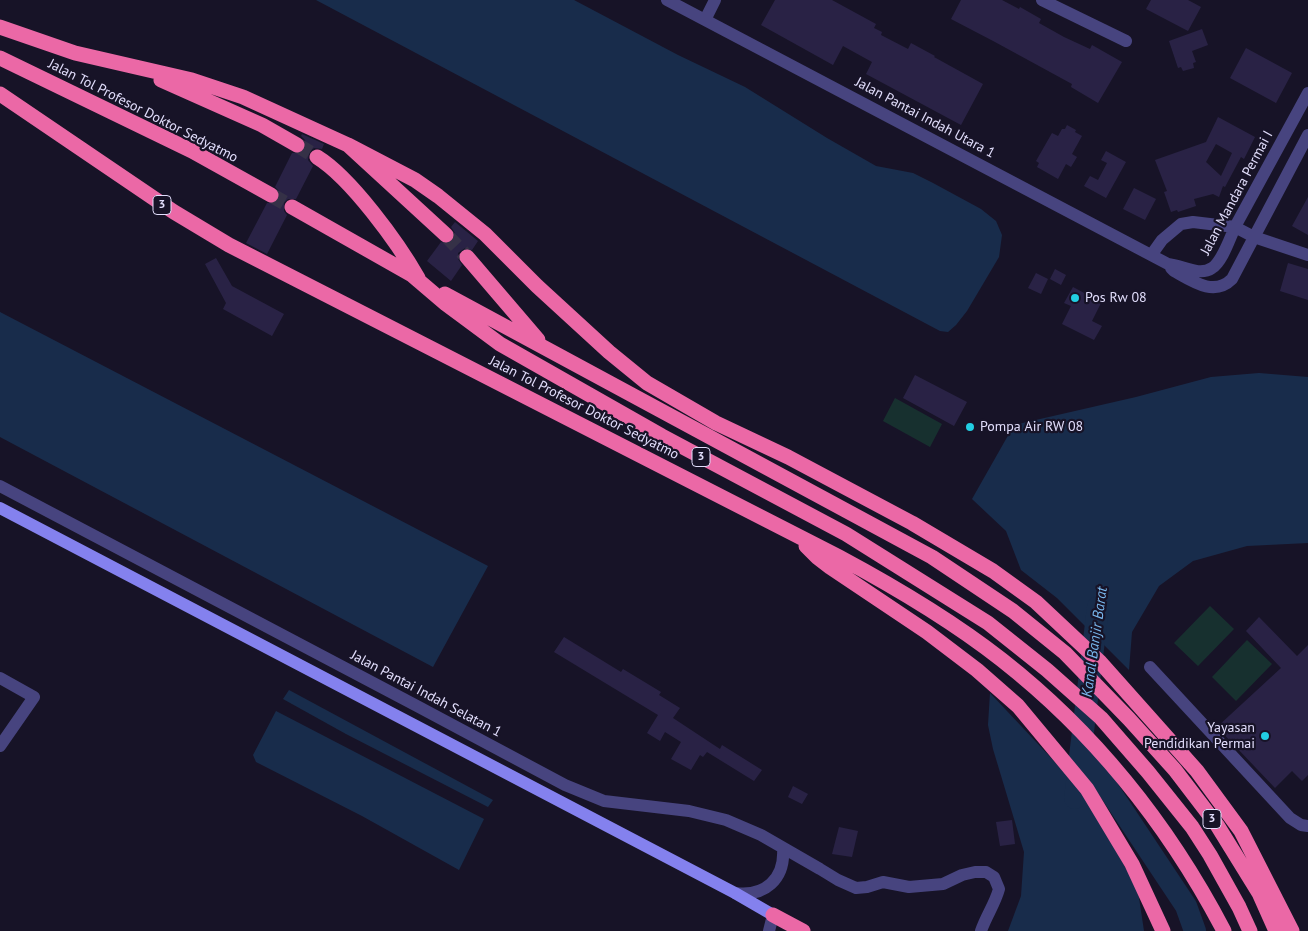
<!DOCTYPE html>
<style>
body{margin:0}
canvas{display:block;background:#171327}
</style>
<canvas width="1308" height="931"></canvas>
<script>
const context = document.querySelector('canvas').getContext('2d');
context.lineJoin = 'round';
function fill(path, color) {
  context.fillStyle = color;
  context.fill(path, 'evenodd');
}
function strokePath(path, color, width, dash) {
  context.strokeStyle = color;
  context.lineWidth = width;
  context.lineCap = dash ? 'butt' : 'round';
  context.setLineDash(dash || []);
  context.stroke(path);
}
function drawText(font, color, halo, rows, align = 'center') {
  context.font = font + ' "PT Sans",sans-serif';
  context.lineWidth = 4.5;
  context.setLineDash([]);
  context.textBaseline = 'middle';
  context.strokeStyle = halo;
  context.fillStyle = color;
  for (const [text, x, y, turn = 0] of rows) {
    context.save();
    context.translate(x, y);
    context.rotate((+turn || 0) * Math.PI / 180);
    context.textAlign = isNaN(turn) ? turn : align;
    if (halo) context.strokeText(text, 0, 0);
    context.fillText(text, 0, 0);
    context.restore();
  }
}
fill(new Path2D(`
 M895,398L942,424L930,447L883,421Z
 M1210,606L1234,629L1198,666L1174,643Z
 M1247,640L1272,664L1236,701L1212,677Z`), '#17302f');
fill(new Path2D(`
 M316,0H574L678,55L745,87L827,138L876,166L913,173L933,183L981,209L996,221L1002,235L999,257L967,311L956,325L948,332L940,331Z
 M0,312L488,566L433,667L0,437Z
 M1259,373L1308,377V543L1247,546L1193,561L1159,586L1132,632L1129,670L1057,598L1021,570L1006,531L972,499L1014,425L1136,397L1211,377Z
 M289,690L493,800L488,807L346,734L283,699Z
 M990,693L1086,795L1138,891L1144,931H1008L1021,896L1024,852L993,749L988,725Z
 M276,711L484,819L459,870L362,816L256,762L253,755Z`), '#182c4b');
strokePath(new Path2D(`
 M1081,748L1186,906L1195,931
 M1075,798L1098,607`), '#182c4b', 22);
fill(new Path2D(`
 M775,0H832L876,24L874,28L882,32L881,35L908,49L911,43L935,56L934,57L983,84L961,125L866,74L872,62L843,46L833,65L761,25Z
 M961,0H1002L1019,9L1020,7L1041,19L1039,23L1064,37L1090,49L1092,45L1122,62L1098,103L1071,87L1072,84L995,42L951,19Z
 M1151,0H1188L1201,7L1188,31L1146,9Z
 M1202,29L1208,45L1192,51L1196,62L1193,63L1194,68L1183,71L1181,67L1178,68L1169,41Z
 M1246,48L1292,73L1276,103L1230,78Z
 M1218,117L1255,137L1244,159L1241,157L1225,187L1223,186L1219,197L1213,194L1194,199L1196,206L1178,212L1177,210L1171,212L1164,192L1167,191L1155,160L1206,142ZM1216,144L1232,153L1221,176L1206,162Z
 M1067,125L1076,130L1075,132L1082,136L1072,154L1077,157L1071,167L1066,164L1058,179L1037,167L1039,163L1036,161L1052,133L1058,136L1062,129H1065Z
 M302,134L324,144L322,149L314,148L309,152L308,160L313,166L296,199H288L284,203V211L287,215L267,254L246,243L267,203H275L279,199V191L275,187L292,153H301L305,149L306,144L305,140L301,136Z
 M1106,151L1126,162L1106,198L1084,186L1090,176L1098,180L1107,163L1101,160Z
 M1134,188L1156,199L1145,220L1123,209Z
 M1308,197V235L1292,226Z
 M455,222L478,241L472,250L465,248L458,253V259L462,265L451,281L427,261L441,242L448,244L453,241L455,233L451,227Z
 M216,258L232,286L284,314L272,336L223,309L226,303L205,264Z
 M1288,263L1308,269V300L1280,291Z
 M1055,269L1066,275L1061,285L1050,279Z
 M1036,273L1048,279L1041,294L1028,288Z
 M1073,287L1088,295L1089,292L1103,299L1092,321L1102,326L1094,340L1062,324L1071,306L1064,303Z
 M915,375L967,402L954,426L903,398Z
 M1259,617L1297,656L1308,645V775L1302,781L1292,771L1275,788L1217,727L1281,668L1246,631Z
 M564,637L621,672L623,669L661,692L659,695L680,708L673,718L720,749L722,745L762,770L754,781L707,752L703,757L700,755L691,770L671,759L681,742L665,732L660,741L647,733L658,715L554,652Z
 M793,786L808,794L802,804L788,797Z
 M1012,820L1015,844L1000,846L996,822Z
 M839,827L858,831L852,857L832,854Z`), '#292245');
strokePath(new Path2D(`
 M297,145L317,157
 M271,195L292,207
 M446,235L467,257`), '#353147', 15, [15, 8]);
strokePath(new Path2D(`
 M667,0L1168,264C1182,265 1199,277 1212,268C1223,261 1230,237 1236,225C1260,181 1284,137 1308,93
 M1042,0L1126,41
 M705,20L715,0
 M1152,254L1162,240L1181,224L1193,222L1235,227L1254,237L1308,255
 M1171,268L1174,271C1192,281 1214,297 1232,279L1308,135
 M0,486L417,706L565,785L604,801L689,811L726,820L761,835L820,869L838,880L856,888L867,887L883,882L909,887L943,884L962,875L975,872H986L994,877L999,889C995,904 986,916 981,931
 M1150,667L1290,818L1301,825L1308,826
 M0,678L34,697L0,746
 M735,893C765,897 785,879 783,849
 M769,931L773,915`), '#47447f', 12);
strokePath(new Path2D(`
 M0,508L735,893L773,915`), '#8481ee', 12);
strokePath(new Path2D(`
 M0,27L75,53L192,80L243,97L348,145L446,235
 M0,58L192,151L271,195
 M161,80L262,125L297,145
 M0,94L174,212L229,245L839,557C895,587 951,620 1002,660C1095,733 1169,826 1224,931
 M348,145L415,180L438,196L485,234L537,286L609,352L647,383L716,423L788,457L912,523L993,571L1036,602L1100,662L1197,771L1241,831L1292,931
 M317,157C351,178 398,243 418,278
 M292,207L412,275L446,304L500,344L662,436L846,534L988,623L1047,670L1101,718L1148,772L1192,827L1210,855L1239,907L1250,931
 M467,257L538,340
 M445,294L932,557L1013,611L1065,653L1129,719L1175,770L1217,825L1259,893L1276,931
 M806,546L817,557L830,567L927,632L977,670L1018,706L1087,789L1132,864L1163,931
 M773,915L803,931`), '#eb68a6', 15);
for (const [x, y, r, color] of [
 [1075,298,5,"#22cee2"],
 [970,427,5,"#22cee2"],
 [1265,736,5,"#22cee2"]
]) {
  const dot = new Path2D();
  dot.arc(x, y, r, 0, 2 * Math.PI);
  context.fillStyle = color;
  context.fill(dot);
  strokePath(dot, '#171327', 2);
}
for (const [x, y, w] of [
 [162,205,18],
 [701,457,18],
 [1212,819,18]
]) {
  const box = new Path2D();
  box.roundRect(x - w / 2, y - 9.5, w, 19, 4);
  context.fillStyle = '#171327';
  context.fill(box);
  strokePath(box, '#e1ddfb', 1);
}
drawText('bold 12px', '#e1ddfb', null, [
 ["3",162,205],
 ["3",701,457],
 ["3",1212,819]
]);
drawText('14px', '#e1ddfb', '#171327', [
 ["Jalan Tol Profesor Doktor Sedyatmo",143,111,27],
 ["Jalan Pantai Indah Utara 1",925,118,28],
 ["Jalan Mandara Permai I",1237,193,-62],
 ["Jalan Tol Profesor Doktor Sedyatmo",584,408,27],
 ["Jalan Pantai Indah Selatan 1",426,694,28]
]);
drawText('14px', '#e1ddfb', '#171327', [
 ["Pos Rw 08",1085,298],
 ["Pompa Air RW 08",980,427],
 ["Yayasan",1255,728,"right"],
 ["Pendidikan Permai",1255,744,"right"]
], 'left');
drawText('italic 15px', '#79b7ed', '#171327', [
 ["Kanal Banjir Barat",1095,642,-82]
]);
</script>
